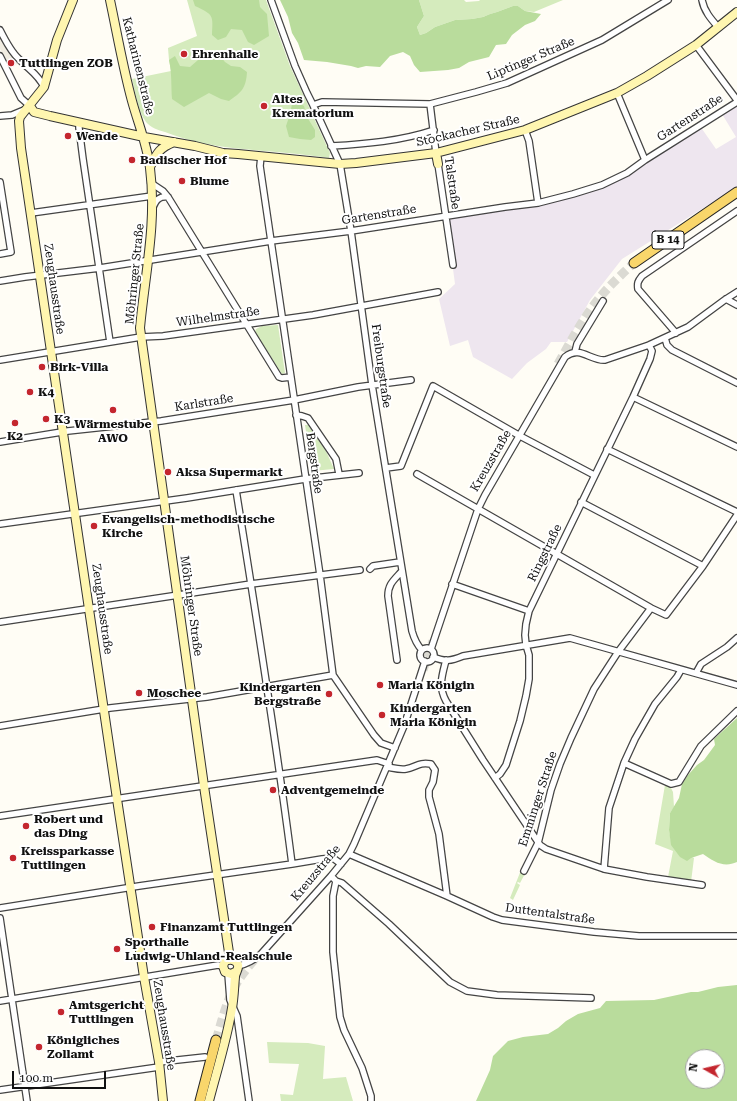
<!DOCTYPE html>
<meta charset="utf-8">
<style>
body{margin:0}
#map{position:relative;width:737px;height:1101px;overflow:hidden;background:#fffdf5;font-family:"Roboto Serif",serif}
canvas{display:block}
.north{position:absolute;left:685px;top:1049px;width:40px;height:40px;box-sizing:border-box;background:#fff;border:1px solid #a0a0a0;border-radius:50%;rotate:278deg;font-size:11px;font-weight:700;line-height:16px;text-align:center;color:#111}
.north::after{content:'';display:block;margin:auto;width:14px;height:18px;background:#c4262e;clip-path:polygon(50% 0,100% 100%,50% 72%,0 100%)}
.scale{position:absolute;left:12px;top:1071px;width:94px;height:18px;box-sizing:border-box;border:2px solid #111;border-top:0;padding-left:5px;font-size:12px;line-height:14px;white-space:nowrap;color:#111;-webkit-text-stroke:3px #fff;paint-order:stroke}
</style>
<div id="map">
<canvas width="737" height="1101"></canvas>
<div class="north">N</div>
<div class="scale">100 m</div>
</div>
<script>
const context = document.querySelector('canvas').getContext('2d');
context.lineJoin = 'round';
function fill(path, color) {
  context.fillStyle = color;
  context.fill(path, 'evenodd');
}
function strokePath(path, color, width, dash) {
  context.strokeStyle = color;
  context.lineWidth = width;
  context.lineCap = dash ? 'butt' : 'round';
  context.setLineDash(dash || []);
  context.stroke(path);
}
function drawText(font, color, halo, rows, align = 'center') {
  context.font = font + ' "Roboto Serif",serif';
  context.lineWidth = 4;
  context.setLineDash([]);
  context.textBaseline = 'middle';
  context.strokeStyle = halo;
  context.fillStyle = color;
  for (const [text, x, y, turn = 0] of rows) {
    context.save();
    context.translate(x, y);
    context.rotate((+turn || 0) * Math.PI / 180);
    context.textAlign = isNaN(turn) ? turn : align;
    if (halo) context.strokeText(text, 0, 0);
    context.fillText(text, 0, 0);
    context.restore();
  }
}
fill(new Path2D(`
 M734,107H737V187L622,259L590,300L567,342H551L546,349L527,363L512,379L473,357L468,340L450,346L439,299L455,284L446,216L538,203L603,186L700,126L716,149L736,137L722,114Z`), '#eee6ef');
fill(new Path2D(`
 M187,0H266L290,66L330,153L329,158C315,156 301,154 287,153C245,149 205,148 165,132C158,130 151,128 146,122C138,112 135,91 132,79L171,71L169,60L168,48L197,36Z
 M419,0H464L466,2L479,1L480,0H563L534,12L525,11L518,6H513L497,12L490,14L483,17L472,19L455,20L435,27L426,33L420,35L417,27L424,16Z
 M278,325L285,373L282,374L255,332L256,329L262,326Z
 M305,425H308L326,451L334,469L312,471Z
 M665,785L670,786L673,792L674,807L670,813L669,830L671,841L682,853L694,858L691,882L668,877L673,851L655,844Z
 M521,870L526,872L520,883L518,882L517,883L520,885L513,900L510,898Z
 M267,1042L308,1043L325,1046L323,1079L346,1077L353,1101H281L280,1094L293,1095L299,1064L269,1063Z`), '#d5ebbd');
fill(new Path2D(`
 M193,0H259L260,7L267,14L269,36L254,45L248,42L242,30L231,29L226,37L218,40L212,35C213,15 214,15 195,6Z
 M280,0H419L424,16L417,27L420,35L426,33L435,27L455,20L472,19L483,17L490,14L497,12L513,6H518L525,11L541,14L535,21L525,25L512,35L506,44L496,45L489,57L469,62L459,68L448,70L420,72L414,65L410,56L403,52L390,56L380,67L366,66L358,68L351,66L327,62L304,60L298,43L292,33L288,17Z
 M175,56L180,66L190,67L198,60L214,56H220L225,62L231,66L240,67L247,72C246,88 242,92 229,101L221,99L209,93L184,107L172,99C171,86 172,73 169,60Z
 M297,102L304,106L307,117L315,130V137L311,140L300,139L289,137L286,126L290,114L292,104Z
 M737,718V862C724,868 714,862 703,854L691,858L687,861L680,857L671,845L669,830L670,813L679,798L682,784L688,775L697,765L704,760L715,745L714,739Z
 M737,985V1101H476L490,1070L493,1056L508,1041L523,1037L548,1034L558,1028L566,1021L578,1014L600,1008L606,1001L654,1000L691,992H698L718,987ZM693,1057H717V1081H693Z`), '#b9dc9c');
fill(new Path2D(`
 M0,35L14,61L19,63L13,66L9,59L6,61L0,49Z`), '#f1ede2');
strokePath(new Path2D(`
 M558,364C571,341 584,316 601,296C611,284 622,274 634,263
 M423,670L433,641
 M216,1040C221,1024 225,1007 232,992C238,979 247,968 257,957`), '#dbdad3', 9, [9, 4.5]);
const street = new Path2D(`
 M271,0L295,66L307,93L313,105L340,164L351,231L372,385L412,631C414,638 417,645 422,650
 M702,0C704,11 711,19 718,27
 M0,30C5,40 11,52 19,59C29,70 38,74 44,87
 M696,45L737,100
 M0,56L21,98L30,106
 M617,93L645,160
 M430,104L436,153
 M313,105L322,102L430,104L476,92L507,83L602,40L668,0
 M0,116L12,115L24,110
 M79,123V128L83,159L110,342
 M525,130L529,141L538,203
 M331,146C366,144 401,141 434,130
 M261,156L260,166L320,575L333,675L374,735L381,743L395,748
 M438,164L453,265
 M0,182L11,252L0,254
 M151,183L163,191L168,197L279,377L282,378L291,377
 M153,207C156,199 160,196 168,197
 M31,213L152,196
 M0,281L25,277L100,268L271,241L351,231L505,207L538,203L573,194L602,185L627,173L645,160L737,102
 M726,299L737,305
 M676,333L638,289C637,283 638,281 642,276L737,211
 M665,338L667,345L672,350L737,383
 M575,352L577,344L603,301
 M0,360L141,337L163,336L313,315L438,292
 M633,397L737,447
 M296,415L302,416L308,418L336,459L339,474
 M0,442L68,431L161,421L294,400L358,387L411,380
 M607,449L737,512
 M386,468L401,466L433,386L520,436L594,475
 M417,474L651,608L666,615L703,566L737,515
 M236,490C256,614 276,739 292,864
 M581,502L703,566
 M0,524L187,498L305,479L359,473
 M370,569L373,566L400,562
 M452,584L529,611
 M0,622L251,584L360,570
 M420 655a7 7 0 1 1 14 0a7 7 0 1 1-14 0Z
 M431,649L478,509L485,495L565,357C580,345 590,361 605,360L649,345L688,327L726,299L737,292
 M433,657C445,662 451,661 463,656L570,638L737,685
 M397,660L388,596C388,584 394,580 402,571
 M446,660C442,676 438,686 446,701L483,760L540,845L546,849L604,869L647,877L702,885
 M696,673L701,664L727,647L737,638
 M0,726L110,708L207,697L333,675
 M624,763L671,784L679,782L701,746L737,711
 M387,767C393,768 400,770 406,769C417,767 418,762 431,764L435,770L433,782L429,790V797L439,834L447,896
 M495,778L500,774L506,765L520,721L526,696L529,679V655L526,645L525,635L526,624L529,611L633,397L650,359L652,351L649,345
 M0,816L377,760L389,764
 M349,854L447,896L493,917L502,920L594,932L639,936H737
 M604,869L609,808L624,763L635,739L655,704L677,677L681,670
 M524,871L538,843L551,790L560,764L571,738L594,689L618,652L651,608
 M331,876L336,881L342,883L389,924L450,982L467,991L497,995L591,998
 M336,881L333,896V952L340,1017L344,1030L362,1068L371,1096V1101
 M0,908L139,886L292,864L322,859L333,858L341,864
 M0,918L27,1101
 M238,966C248,964 254,960 261,954L331,876L349,854L354,844L404,726L425,661
 M228,974L230,1000L237,1016L249,1101
 M0,1001L218,965L223,966
 M159,1062L205,1057
 M0,1090L159,1067`);
const secondary = new Path2D(`
 M73,0L57,40L44,87L20,117L19,121L21,148L117,799L144,977L159,1062L163,1101
 M110,0C117,33 123,68 132,101C138,123 147,144 150,168C157,223 145,273 140,328L205,793L230,959
 M30,106L34,112L50,116L144,137L195,146L223,153L238,154L340,164L356,163L436,153L525,130L617,93L647,76L696,45L737,12
 M436,153L438,164
 M150,167C157,153 159,148 174,142
 M209,1101C217,1070 227,1039 232,1008C234,997 234,987 235,977C235,973 239,969 238,965C236,959 230,959 225,961L223,966L225,972L231,974L235,972`);
const primary = new Path2D(`
 M634,263L737,192
 M200,1101L216,1040`);
strokePath(street, '#444', 8);
strokePath(secondary, '#333', 10);
strokePath(primary, '#222', 11);
strokePath(street, '#fff', 5.5);
strokePath(secondary, '#fff6b0', 8);
strokePath(primary, '#f9d66b', 9);
for (const [x, y, r, color] of [
 [184,54,4,"#c4262e"],
 [11,63,4,"#c4262e"],
 [264,106,4,"#c4262e"],
 [68,136,4,"#c4262e"],
 [132,160,4,"#c4262e"],
 [182,181,4,"#c4262e"],
 [42,367,4,"#c4262e"],
 [30,392,4,"#c4262e"],
 [113,410,4,"#c4262e"],
 [46,419,4,"#c4262e"],
 [15,423,4,"#c4262e"],
 [168,472,4,"#c4262e"],
 [94,526,4,"#c4262e"],
 [380,685,4,"#c4262e"],
 [139,693,4,"#c4262e"],
 [329,694,4,"#c4262e"],
 [382,715,4,"#c4262e"],
 [273,790,4,"#c4262e"],
 [26,826,4,"#c4262e"],
 [13,858,4,"#c4262e"],
 [152,927,4,"#c4262e"],
 [117,949,4,"#c4262e"],
 [61,1012,4,"#c4262e"],
 [39,1047,4,"#c4262e"]
]) {
  const dot = new Path2D();
  dot.arc(x, y, r, 0, 2 * Math.PI);
  context.fillStyle = color;
  context.fill(dot);
  strokePath(dot, '#fff', 1.5);
}
for (const [x, y, w] of [
 [668,240,32]
]) {
  const box = new Path2D();
  box.roundRect(x - w / 2, y - 9, w, 18, 3);
  context.fillStyle = '#fff';
  context.fill(box);
  strokePath(box, '#111', 1);
}
drawText('bold 11px', '#111', null, [
 ["B 14",668,240]
]);
drawText('bold 12px', '#111', '#fff', [
 ["Ehrenhalle",192,54],
 ["Tuttlingen ZOB",19,63],
 ["Altes",272,99],
 ["Krematorium",272,113],
 ["Wende",76,136],
 ["Badischer Hof",140,160],
 ["Blume",190,181],
 ["Birk-Villa",50,367],
 ["K4",38,392],
 ["K3",54,419],
 ["Wärmestube",113,424,"center"],
 ["AWO",113,438,"center"],
 ["K2",15,436,"center"],
 ["Aksa Supermarkt",176,472],
 ["Evangelisch-methodistische",102,519],
 ["Kirche",102,533],
 ["Maria Königin",388,685],
 ["Kindergarten",321,687,"right"],
 ["Bergstraße",321,701,"right"],
 ["Moschee",147,693],
 ["Kindergarten",390,708],
 ["Maria Königin",390,722],
 ["Adventgemeinde",281,790],
 ["Robert und",34,819],
 ["das Ding",34,833],
 ["Kreissparkasse",21,851],
 ["Tuttlingen",21,865],
 ["Finanzamt Tuttlingen",160,927],
 ["Sporthalle",125,942],
 ["Ludwig-Uhland-Realschule",125,956],
 ["Amtsgericht",69,1005],
 ["Tuttlingen",69,1019],
 ["Königliches",47,1040],
 ["Zollamt",47,1054]
], 'left');
drawText('12px', '#111', '#fff', [
 ["Liptinger Straße",531,59,-23],
 ["Katharinenstraße",138,66,76],
 ["Gartenstraße",690,118,-33],
 ["Stockacher Straße",468,131,-13],
 ["Talstraße",452,183,82],
 ["Gartenstraße",379,215,-9],
 ["Möhringer Straße",135,274,-84],
 ["Zeughausstraße",54,289,82],
 ["Wilhelmstraße",218,317,-8],
 ["Freiburgstraße",381,366,82],
 ["Karlstraße",204,403,-9],
 ["Kreuzstraße",491,461,-60],
 ["Bergstraße",314,463,82],
 ["Ringstraße",545,553,-64],
 ["Möhringer Straße",191,606,82],
 ["Zeughausstraße",102,609,82],
 ["Emminger Straße",538,799,-72],
 ["Kreuzstraße",316,873,-50],
 ["Duttentalstraße",550,914,8],
 ["Zeughausstraße",164,1025,81]
]);
</script>
